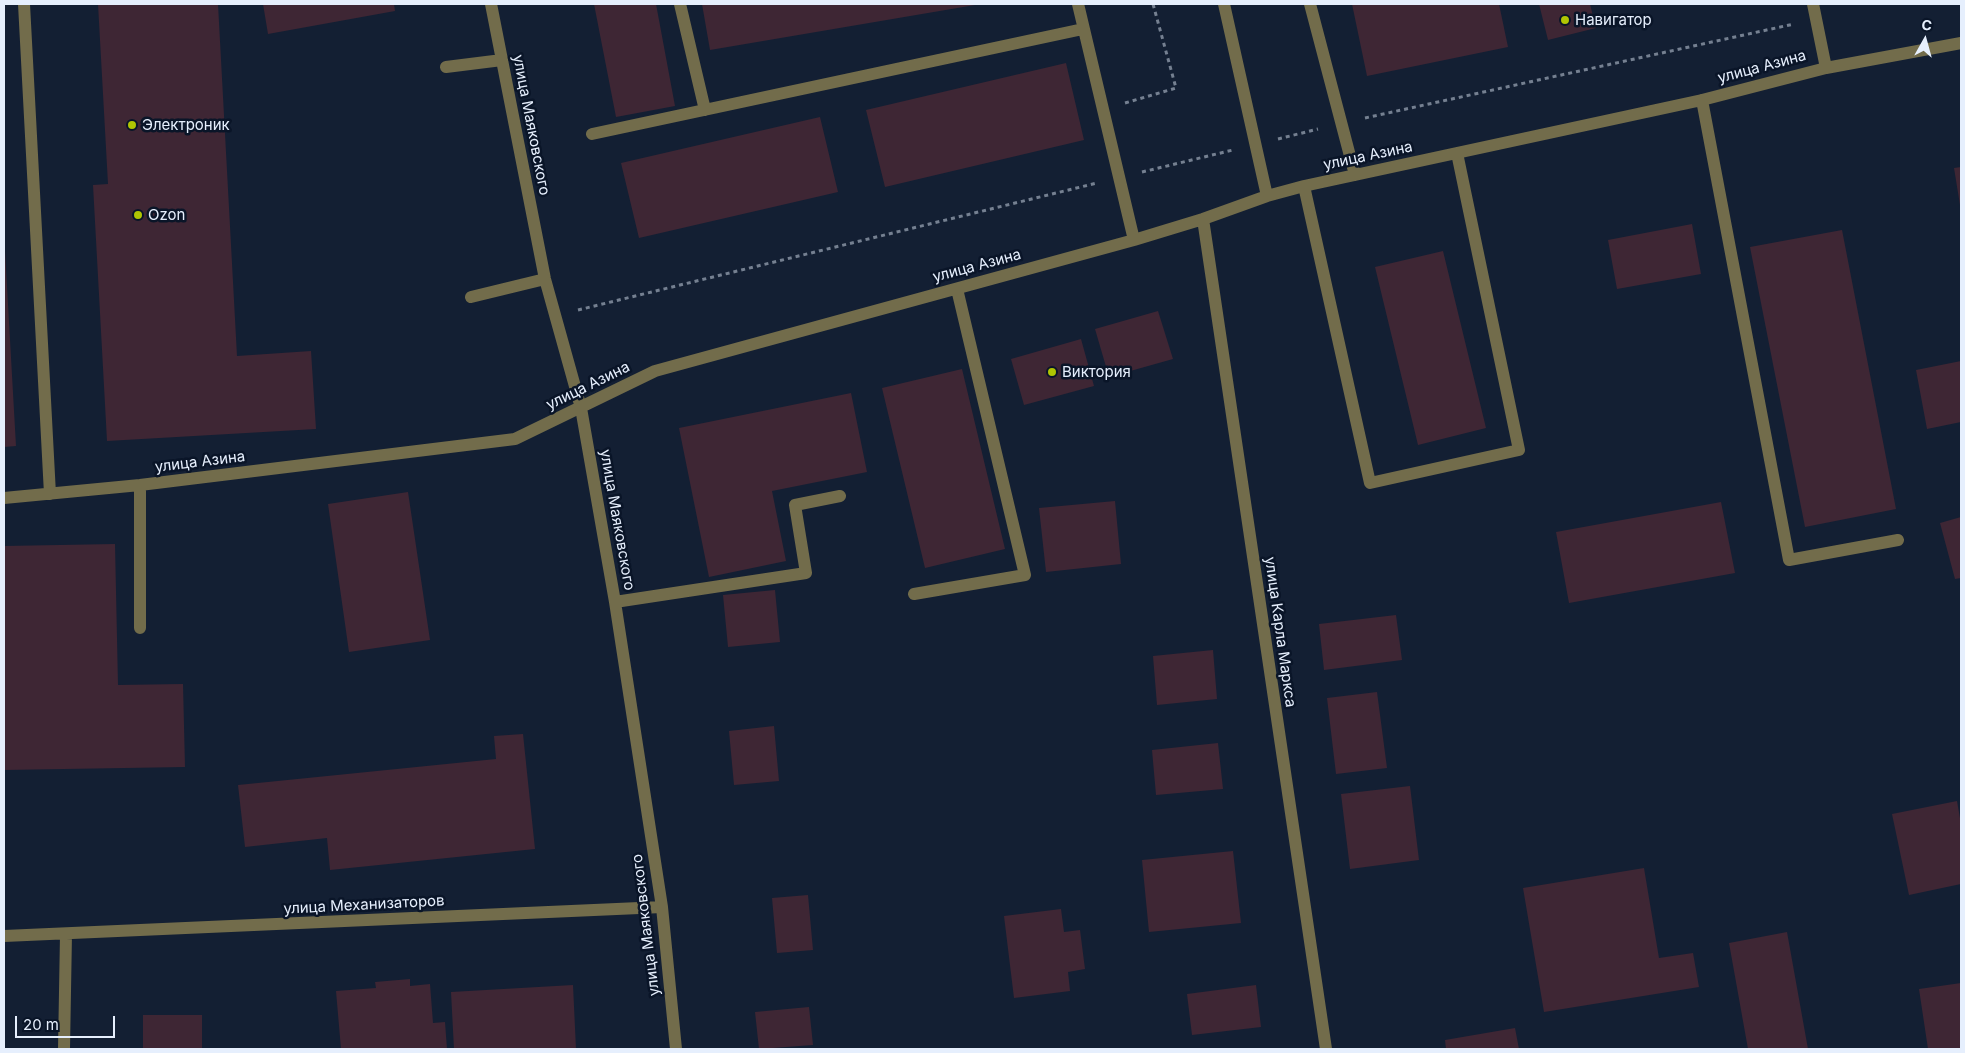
<!DOCTYPE html>
<meta charset="utf-8">
<style>
body{margin:0}
#map{position:relative;width:1965px;height:1053px;overflow:hidden;background:#131f33;font-family:Inter,sans-serif}
canvas{display:block}
.frame{position:absolute;inset:0;border:5px solid #e6effd;pointer-events:none}
.north{position:absolute;left:1900px;top:15px;width:50px;height:50px;-webkit-text-stroke:4px #0a1528;paint-order:stroke;rotate:7deg;font-size:14px;font-weight:700;line-height:20px;text-align:center;color:#e6effd}
.north::after{content:'';display:block;margin:auto;width:18px;height:22px;background:#e6effd;clip-path:polygon(50% 0,100% 100%,50% 72%,0 100%)}
.scale{position:absolute;left:15px;top:1016px;width:100px;height:22px;box-sizing:border-box;border:2px solid #e6effd;border-top:0;padding-left:6px;font-size:15px;line-height:18px;white-space:nowrap;color:#e6effd;-webkit-text-stroke:4px #0a1528;paint-order:stroke}
</style>
<div id="map">
<canvas width="1965" height="1053"></canvas>
<div class="frame"></div>
<div class="north">С</div>
<div class="scale">20 m</div>
</div>
<script>
const context = document.querySelector('canvas').getContext('2d');
context.lineJoin = 'round';
function fill(path, color) {
  context.fillStyle = color;
  context.fill(path, 'evenodd');
}
function strokePath(path, color, width, dash) {
  context.strokeStyle = color;
  context.lineWidth = width;
  context.lineCap = dash ? 'butt' : 'round';
  context.setLineDash(dash || []);
  context.stroke(path);
}
function drawText(font, color, halo, rows, align = 'center') {
  context.font = font + ' Inter,sans-serif';
  context.lineWidth = 5;
  context.setLineDash([]);
  context.textBaseline = 'middle';
  context.strokeStyle = halo;
  context.fillStyle = color;
  for (const [text, x, y, turn = 0] of rows) {
    context.save();
    context.translate(x, y);
    context.rotate((+turn || 0) * Math.PI / 180);
    context.textAlign = isNaN(turn) ? turn : align;
    if (halo) context.strokeText(text, 0, 0);
    context.fillText(text, 0, 0);
    context.restore();
  }
}
fill(new Path2D(`
 M98,4H218L237,356L311,351L316,429L107,441L93,185L108,184Z
 M263,4H394L395,11L268,34Z
 M594,4H656L675,106L616,117Z
 M702,4H974L975,5L710,50Z
 M1352,4H1499L1508,47L1367,76Z
 M1539,4H1590L1596,28L1548,40Z
 M1066,63L1084,140L885,187L866,110Z
 M820,117L838,192L639,238L621,163Z
 M1961,167V205H1960L1954,168Z
 M1692,224L1701,274L1617,289L1608,240Z
 M1842,230L1896,509L1805,527L1750,247Z
 M4,251H5L16,446L4,447Z
 M1443,251L1486,428L1418,445L1375,267Z
 M1158,311L1173,359L1109,377L1095,329Z
 M1081,339L1094,386L1024,405L1011,359Z
 M1961,361V422L1927,429L1916,370Z
 M962,369L1005,549L925,568L882,388Z
 M851,393L867,472L772,491L786,561L709,577L679,428Z
 M408,492L430,640L349,652L328,504Z
 M1115,501L1121,564L1046,572L1039,508Z
 M1721,502L1735,573L1569,603L1556,532Z
 M1961,517V578L1955,579L1940,523Z
 M115,544L118,685L183,684L185,767L4,770V546Z
 M775,590L780,642L728,647L723,595Z
 M1396,615L1402,660L1324,670L1319,624Z
 M1213,650L1217,699L1157,705L1153,656Z
 M1377,692L1387,768L1336,774L1327,698Z
 M774,726L779,781L734,785L729,731Z
 M523,734L535,849L330,870L327,838L245,847L238,785L496,759L494,736Z
 M1218,743L1223,789L1156,795L1152,750Z
 M1410,786L1419,860L1350,869L1341,794Z
 M1957,801L1961,824V884L1909,895L1892,814Z
 M1233,851L1241,923L1149,932L1142,860Z
 M1644,868L1659,958L1693,953L1699,987L1544,1012L1523,888Z
 M808,895L813,950L777,953L772,898Z
 M1061,909L1064,932L1080,930L1085,969L1068,972L1070,991L1014,998L1004,916Z
 M1787,932L1808,1049H1748L1729,943Z
 M410,979V986L430,984L433,1023L445,1022L447,1049H341L336,991L376,988L375,982Z
 M1961,983V1049H1928L1919,989Z
 M573,985L576,1049H454L451,992Z
 M1256,985L1261,1027L1192,1035L1187,994Z
 M809,1007L813,1045L759,1049L755,1012Z
 M143,1015H202V1049H143Z
 M1515,1028L1519,1049H1446L1445,1040Z`), '#3e2634');
strokePath(new Path2D(`
 M1125,103L1176,88L1153,4
 M1365,118L1794,24
 M1278,139L1318,129
 M1142,172L1233,150
 M578,310L1097,183`), '#758091', 3, [4, 4]);
strokePath(new Path2D(`
 M24,4L50,494
 M491,4L545,279L581,408L615,602L662,907L676,1049
 M680,4L705,110
 M1078,4L1134,240
 M1224,4L1267,196
 M1310,4L1355,175
 M1813,4L1826,68
 M446,67L502,60
 M1702,100L1789,560L1898,540
 M592,134L1083,29
 M1304,186L1370,483L1519,450L1457,153
 M1203,219L1326,1049
 M471,297L545,279
 M4,498L140,485L515,439L655,371L1134,240L1203,219L1267,196L1304,186L1702,100L1826,68L1961,43
 M914,594L1025,575L957,289
 M615,602L806,573L795,505L840,496
 M140,628V485
 M4,936L662,907
 M64,1049L66,934`), '#726c4b', 12);
for (const [x, y, r, color] of [
 [1565,20,5,"#b0c503"],
 [132,125,5,"#b0c503"],
 [138,215,5,"#b0c503"],
 [1052,372,5,"#b0c503"]
]) {
  const dot = new Path2D();
  dot.arc(x, y, r, 0, 2 * Math.PI);
  context.fillStyle = color;
  context.fill(dot);
  strokePath(dot, '#0a1528', 2);
}
drawText('15px', '#e6effd', '#0a1528', [
 ["Навигатор",1575,20],
 ["Электроник",142,125],
 ["Ozon",148,215],
 ["Виктория",1062,372]
], 'left');
drawText('15px', '#e6effd', '#0a1528', [
 ["улица Азина",1762,67,-15],
 ["улица Маяковского",531,125,79],
 ["улица Азина",1368,156,-12],
 ["улица Азина",977,266,-15],
 ["улица Азина",588,386,-26],
 ["улица Азина",200,462,-7],
 ["улица Маяковского",617,520,80],
 ["улица Карла Маркса",1280,632,82],
 ["улица Механизаторов",364,905,-3],
 ["улица Маяковского",646,925,-97]
]);
</script>
